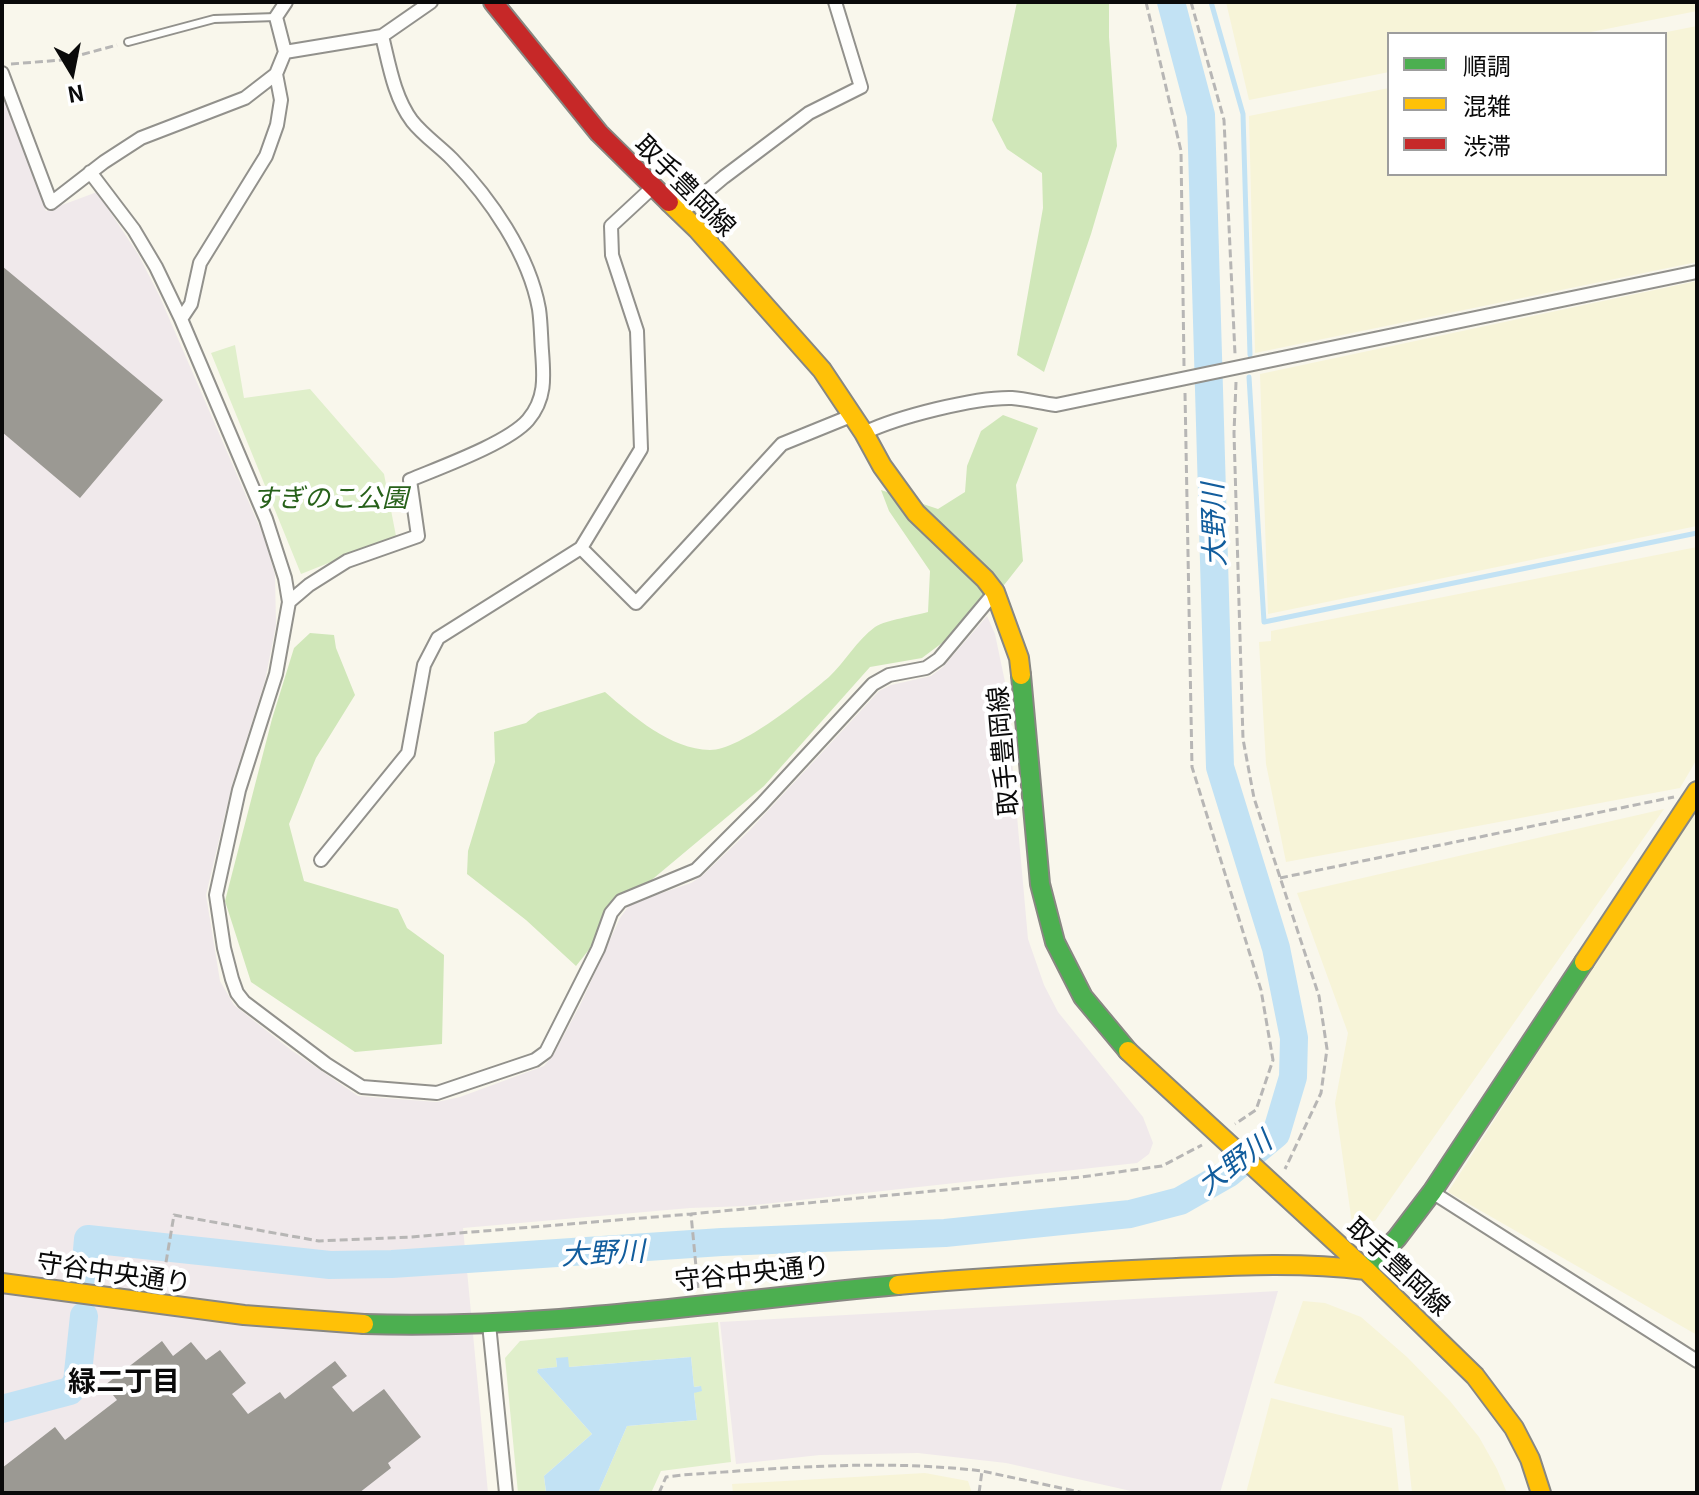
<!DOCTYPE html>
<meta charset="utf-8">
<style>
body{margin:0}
#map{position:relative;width:1699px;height:1495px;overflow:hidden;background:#f9f7ec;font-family:Georgia,"Noto Sans JP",serif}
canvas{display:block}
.frame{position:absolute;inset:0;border:4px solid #0a0a0a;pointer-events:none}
.legend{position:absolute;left:1387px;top:32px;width:280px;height:144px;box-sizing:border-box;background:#fff;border:2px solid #9d9d9d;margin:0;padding:10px 14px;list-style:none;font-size:24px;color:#0a0a0a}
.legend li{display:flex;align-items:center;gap:16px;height:40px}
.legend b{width:40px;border:2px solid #9d9d9d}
.north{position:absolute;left:32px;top:32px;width:80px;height:80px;-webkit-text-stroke:6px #fff;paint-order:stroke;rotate:170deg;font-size:22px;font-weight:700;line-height:32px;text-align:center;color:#0a0a0a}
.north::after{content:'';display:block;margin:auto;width:28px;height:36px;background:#0a0a0a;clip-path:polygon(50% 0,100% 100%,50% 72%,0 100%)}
</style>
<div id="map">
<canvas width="1699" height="1495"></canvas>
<div class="frame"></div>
<ul class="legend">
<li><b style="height:10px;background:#4caf50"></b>順調</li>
<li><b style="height:10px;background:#ffc107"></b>混雑</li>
<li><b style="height:10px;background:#c62828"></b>渋滞</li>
</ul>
<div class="north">N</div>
</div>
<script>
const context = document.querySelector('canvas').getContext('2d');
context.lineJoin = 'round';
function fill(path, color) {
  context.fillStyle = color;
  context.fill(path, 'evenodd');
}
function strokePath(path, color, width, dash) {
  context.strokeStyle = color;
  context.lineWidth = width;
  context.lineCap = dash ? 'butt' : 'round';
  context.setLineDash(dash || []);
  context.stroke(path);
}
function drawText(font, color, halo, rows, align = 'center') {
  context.font = font + ' Georgia,"Noto Sans JP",serif';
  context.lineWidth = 8;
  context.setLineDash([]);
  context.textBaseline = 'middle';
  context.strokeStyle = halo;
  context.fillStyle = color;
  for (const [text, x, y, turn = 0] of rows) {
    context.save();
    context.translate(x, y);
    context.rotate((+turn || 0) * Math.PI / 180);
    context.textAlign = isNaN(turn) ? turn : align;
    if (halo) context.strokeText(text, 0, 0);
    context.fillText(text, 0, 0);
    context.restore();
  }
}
fill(new Path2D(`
 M2,92L46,211L97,192L138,254L159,295L264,537L275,575L276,625L265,681L232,785L206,895L220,981L234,1005L291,1050L358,1096L437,1102L460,1097L544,1066L554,1054L581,1003L620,918L630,904L691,883L702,876L750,830L879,691L891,685L931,676L943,667L987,616L995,634L1005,682L1028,939L1044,985L1058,1012L1143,1117L1153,1143L1149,1154L1137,1163L746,1206L690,1208L463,1228L488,1493H2Z
 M1278,1291L1220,1493H1140L1006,1463L918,1453L820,1455L736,1464L720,1322Z`), '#f0e9eb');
fill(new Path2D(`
 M1226,2H1697V11L1581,34H1389V72L1249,100Z
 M1697,26V262L1255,353L1249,116L1389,88V174H1665V34H1657Z
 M1697,281V526L1268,614L1260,374Z
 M1697,547V759L1680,788L1286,862L1266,764L1259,642L1271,641V631Z
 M1697,805V1335L1448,1192Z
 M1664,809L1375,1221L1352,1223L1335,1103L1348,1033L1297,893Z
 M1303,1301L1325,1303L1361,1317L1407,1357L1450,1401L1479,1437L1497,1469L1507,1493H1412L1404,1416L1274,1383Z
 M1271,1398L1392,1428L1399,1493H1246Z
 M925,1473L968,1481L972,1493H733L732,1484Z`), '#f7f4d8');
fill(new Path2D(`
 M235,345L244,398L310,389L384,474L396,536L301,574L211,353Z
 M718,1322L731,1462L661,1471L651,1493H598L627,1426L697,1420L694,1393L700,1386L694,1387L691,1357L569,1367L556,1359L557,1367L538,1369L537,1372L592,1434L544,1476L546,1493H518L505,1358L520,1341Z`), '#e0efcb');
fill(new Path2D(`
 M1017,2H1109V37L1117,146L1091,234L1044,372L1017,355L1043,208L1042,173L1007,149L992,120Z
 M1003,415L1038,428L1016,485L1023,561L982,613L922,658L870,667L764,786L630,898L576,966L526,920L467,874L468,851L495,762L494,732L526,723L538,713L605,692C634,717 670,749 710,750C741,750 805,697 829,677C845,662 857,640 875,627C886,620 914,616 928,612L930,571L889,511L881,490L938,509L965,492L967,466L981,431Z
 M310,633L334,635L336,648L355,695L316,758L289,824L304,881L398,909L407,928L444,955L442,1044L355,1052L251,982L225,901L272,719L294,648Z`), '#d0e7b9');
fill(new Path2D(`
 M568,1357L569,1367L691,1357L694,1387L701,1386L702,1391L694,1393L697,1420L627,1426L598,1493H544L546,1492L544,1476L592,1434L537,1372L538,1369L557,1367L556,1358Z`), '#c2e2f4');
strokePath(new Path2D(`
 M1211,2L1243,114L1250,355
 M1249,377L1264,622L1697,533`), '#c2e2f4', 5);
strokePath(new Path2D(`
 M85,1273L88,1239L330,1265L392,1264L722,1242L945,1233L1130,1214L1180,1201L1229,1173L1276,1134L1293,1077L1294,1038L1276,948L1220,767L1201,115L1171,2
 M2,1409L70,1391L77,1382L84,1316`), '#c2e2f4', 28);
fill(new Path2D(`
 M2,266L163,400L80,498L2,432Z
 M162,1341L173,1356L191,1342L206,1360L220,1350L246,1383L232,1394L248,1414L280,1392L285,1399L335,1361L347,1376L332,1387L353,1412L384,1389L421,1437L388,1463L391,1468L359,1493H2V1468L55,1427L65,1440L117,1400L105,1385Z`), '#9b9993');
const lane = new Path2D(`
 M128,42L214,19L276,17`);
const street = new Path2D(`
 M285,52L276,17L286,2
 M2,73L51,203L104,162L141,138L245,98L276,74L285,52L382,36L431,2
 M90,172L134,230L156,267L181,319L266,519L285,578L289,602L276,674L239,790L216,895L224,948L232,979L237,993L244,1002L326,1064L362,1087L437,1093L535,1060L546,1052L598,949L611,913L621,901L696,870L761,805L873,684L889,675L926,668L939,659L995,592
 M680,214L724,177L809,113L861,87L835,2
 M181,319L191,304L200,263L266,156L277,125L281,100L276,74
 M864,433C897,417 975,397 1012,398C1026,399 1041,403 1056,405L1697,272
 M581,548L636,603L782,444L851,416
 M289,602L309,585L347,561L418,536L410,480C441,467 508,443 528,420C546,399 544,377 542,351C541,338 541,323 539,309C529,254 490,198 452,159C439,146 423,135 412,121C394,97 389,64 382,36
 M321,860L408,753L424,665L438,638L581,548L641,449L637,331L612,255L611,226L652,188
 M1432,1192L1697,1361
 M489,1324L506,1493`);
const fast = new Path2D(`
 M1021,675L1040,884L1055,942L1083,997L1128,1051
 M1366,1270L1397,1238L1432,1192L1584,962
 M364,1324C542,1330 721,1301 898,1285`);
const slow = new Path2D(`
 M669,202L697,229L822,370L864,433L882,466L916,513L985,579L995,592L1019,658L1021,675
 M1584,962L1697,791
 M1128,1051L1366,1270L1475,1376L1514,1428L1530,1459L1541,1493
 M2,1283L244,1315L364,1324
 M898,1285C983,1277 1068,1273 1153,1269C1225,1266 1295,1261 1366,1270`);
const jam = new Path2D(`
 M493,2L599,133L669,202`);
strokePath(lane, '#92918c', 10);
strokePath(street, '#92918c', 16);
strokePath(fast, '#888782', 22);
strokePath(slow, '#888782', 22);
strokePath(jam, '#888782', 22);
strokePath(new Path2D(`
 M1146,2L1181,151L1184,366
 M1191,2L1224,120L1235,354
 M11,64L62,60L117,45
 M1236,382L1234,433L1243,739L1254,798L1319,996L1327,1049L1321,1093L1285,1169
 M1185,393L1192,767L1261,990L1273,1060L1256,1110L1235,1124
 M1280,878L1674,797
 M162,1286L174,1215L319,1241L411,1237L691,1214
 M698,1288L691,1214L1081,1177L1162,1166L1202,1145
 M659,1493L666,1477L682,1475C782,1468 882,1459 982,1471
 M979,1493L982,1471L1084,1493`), '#b7b6b5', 3, [8, 4]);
strokePath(lane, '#fefefc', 6);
strokePath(street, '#fefefc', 12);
strokePath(fast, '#4caf50', 18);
strokePath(slow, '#ffc107', 18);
strokePath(jam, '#c62828', 18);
drawText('26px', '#0a0a0a', '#fff', [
 ["取手豊岡線",686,185,45],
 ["取手豊岡線",1002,751,-95],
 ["取手豊岡線",1399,1266,43],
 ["守谷中央通り",114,1272,8],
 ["守谷中央通り",752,1272,-6]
]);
drawText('italic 26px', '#27611a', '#fff', [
 ["すぎのこ公園",330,497]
]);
drawText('italic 28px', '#125d9d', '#fff', [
 ["大野川",1213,525,-92],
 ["大野川",1234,1162,-37],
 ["大野川",603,1252,-3]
]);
drawText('bold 28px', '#0a0a0a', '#fff', [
 ["緑二丁目",124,1380]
]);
</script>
